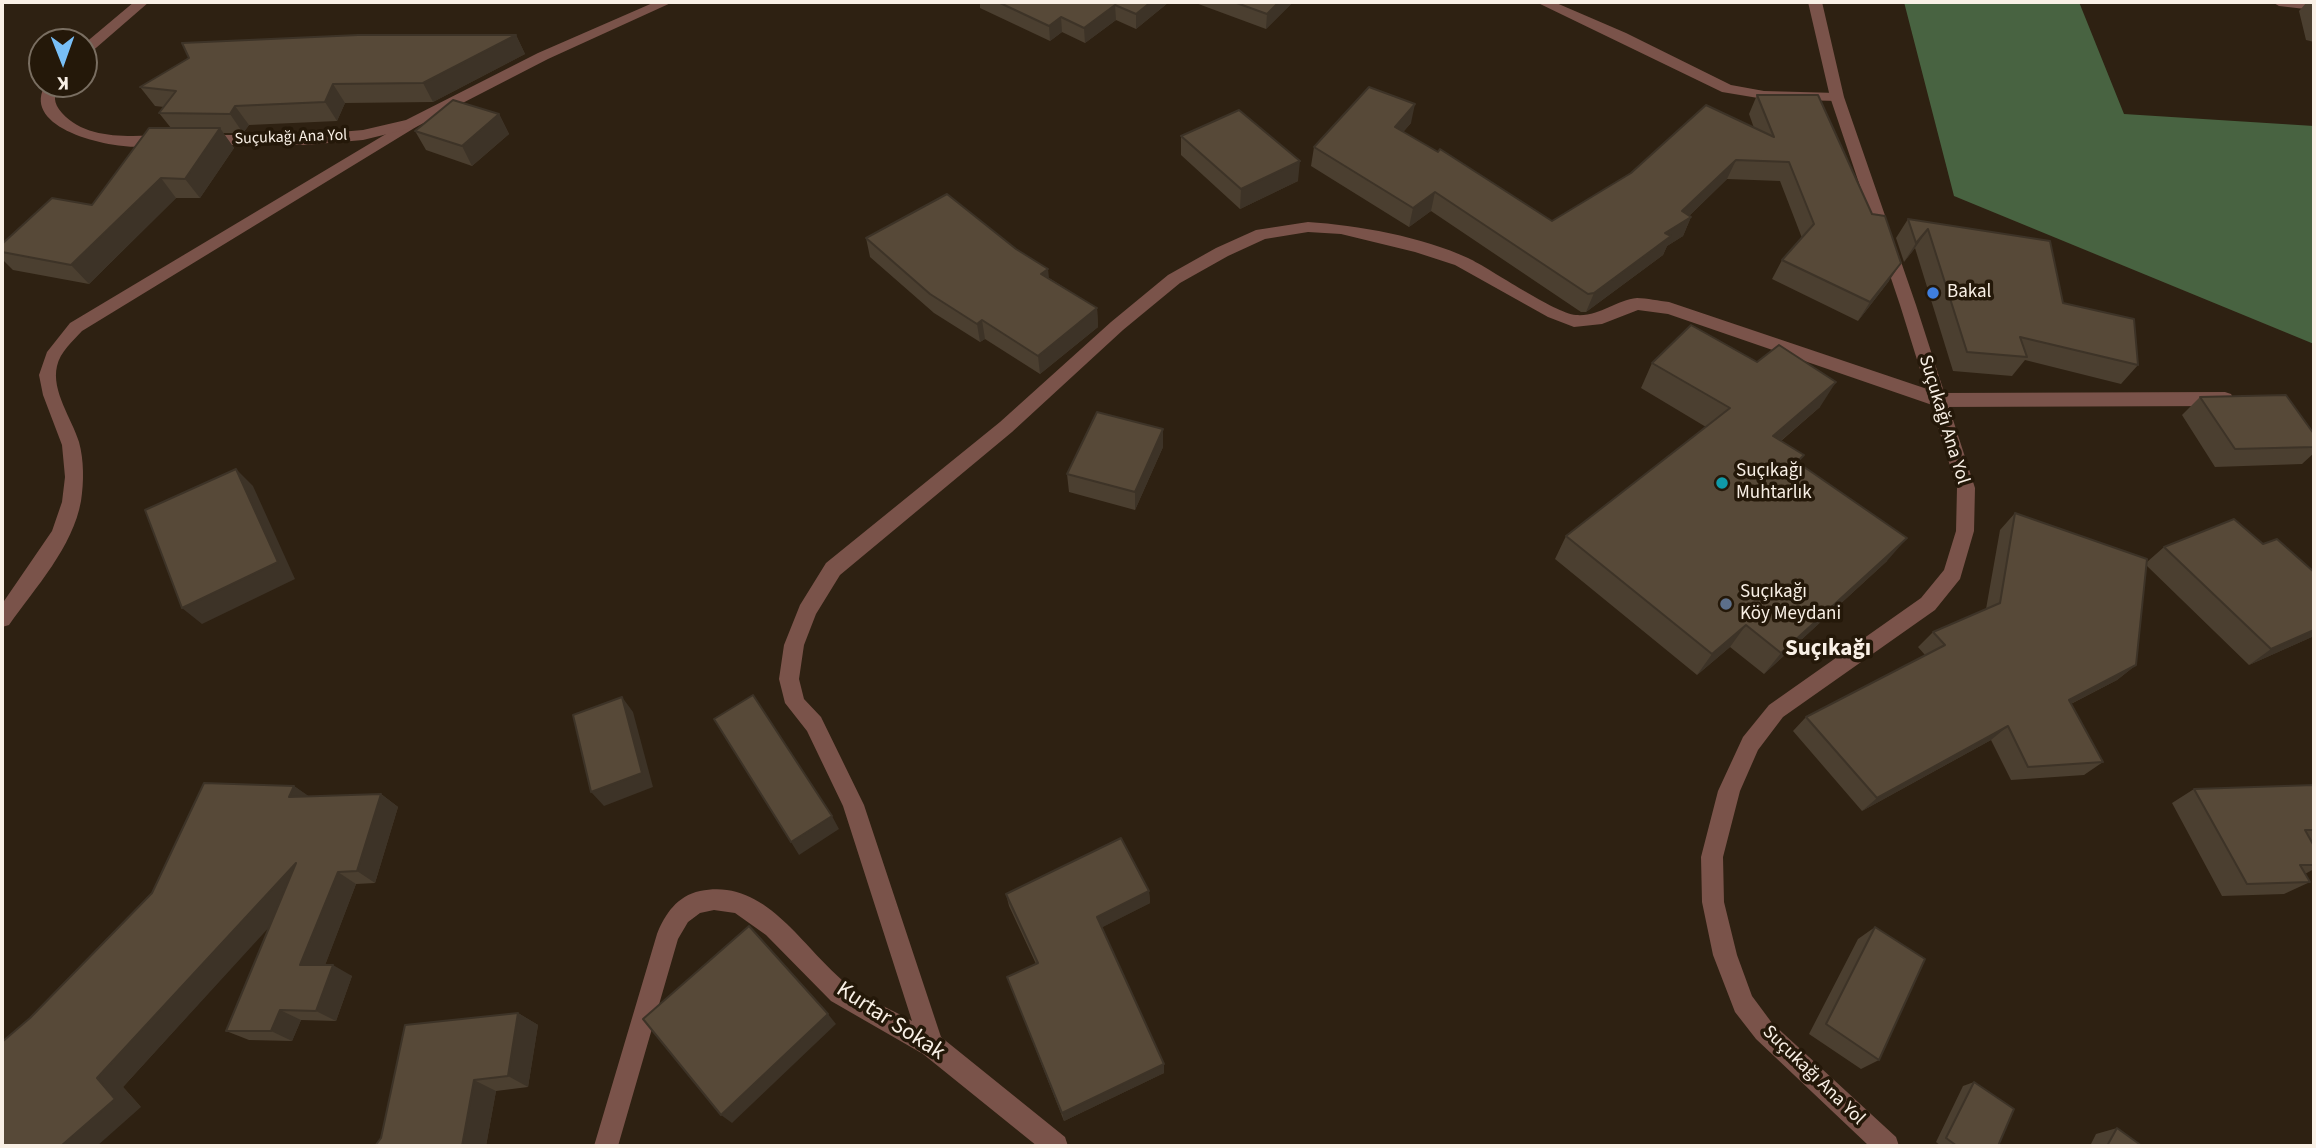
<!DOCTYPE html>
<meta charset="utf-8">
<style>
body{margin:0}
#map{position:relative;width:2316px;height:1148px;overflow:hidden;background:#2e2112;font-family:"Source Sans 3",sans-serif}
canvas{display:block}
.frame{position:absolute;inset:0;border:4px solid #f9f0e6;pointer-events:none}
.north{position:absolute;left:28px;top:28px;width:70px;height:70px;box-sizing:border-box;background:#241809;border:2px solid #796e61;border-radius:50%;rotate:179deg;font-size:19px;font-weight:700;line-height:28px;text-align:center;color:#f9f0e6}
.north::after{content:'';display:block;margin:auto;width:24px;height:32px;background:#78bff7;clip-path:polygon(50% 0,100% 100%,50% 72%,0 100%)}
</style>
<div id="map">
<canvas width="2316" height="1148"></canvas>
<div class="frame"></div>
<div class="north">K</div>
</div>
<script>
const context = document.querySelector('canvas').getContext('2d');
context.lineJoin = 'round';
function fill(path, color) {
  context.fillStyle = color;
  context.fill(path, 'evenodd');
}
function strokePath(path, color, width, dash) {
  context.strokeStyle = color;
  context.lineWidth = width;
  context.lineCap = dash ? 'butt' : 'round';
  context.setLineDash(dash || []);
  context.stroke(path);
}
function drawText(font, color, halo, rows, align = 'center') {
  context.font = font + ' "Source Sans 3",sans-serif';
  context.lineWidth = 7;
  context.setLineDash([]);
  context.textBaseline = 'middle';
  context.strokeStyle = halo;
  context.fillStyle = color;
  for (const [text, x, y, turn = 0] of rows) {
    context.save();
    context.translate(x, y);
    context.rotate((+turn || 0) * Math.PI / 180);
    context.textAlign = isNaN(turn) ? turn : align;
    if (halo) context.strokeText(text, 0, 0);
    context.fillText(text, 0, 0);
    context.restore();
  }
}
fill(new Path2D(`
 M1904,2H2079L2124,114L2314,126V344L1954,196Z`), '#486341');
fill(new Path2D(`
 M1536,2H1554L1626,33L1731,85L1764,91L1837,93L1844,97L1837,101L1764,99L1722,92Z
 M2272,2H2314V10L2279,6Z
 M411,119L416,121L418,124L416,127L82,331C73,341 60,352 57,366C51,391 72,419 79,442C84,460 84,482 81,501C73,547 35,588 9,625L2,627V604L52,531L62,502L65,477L62,445L43,395L39,375L47,352L70,323Z
 M1308,222C1357,225 1423,237 1468,258C1493,270 1554,313 1576,315C1599,317 1616,300 1637,298C1647,298 1659,301 1669,302L1939,393L2225,392L2231,394L2234,399L2231,404L2225,406L1938,407L1668,314L1638,310L1602,324L1574,327L1548,317L1455,265L1415,252L1341,234L1308,232L1265,239L1228,256L1180,283L1123,330L1012,432L840,575L816,614L804,645L799,679L804,699L821,717L864,805L941,1037L1065,1137L1068,1146H1037L923,1054L831,1001L766,935L735,913L714,910L700,913L688,922L678,939L618,1146H594L657,934C665,914 677,896 700,891C766,877 802,948 847,984C865,999 891,1009 912,1021L843,806L807,731L785,703L779,679L784,645L800,605L826,563L1000,422L1111,322L1168,275L1216,248L1256,230Z`), '#7a534a');
fill(new Path2D(`
 M134,2H149L89,54L84,55V44Z
 M655,2H673L548,59L416,127L363,140L305,145H203L196,140L203,135H305L363,130L406,120L538,53Z
 M1808,2H1822L1844,97L1916,305L1975,488L1974,531L1960,579L1935,610L1783,717L1758,750L1740,791L1723,857L1724,902L1737,955L1752,996L1772,1023L1896,1137L1899,1146H1869L1756,1039L1735,1012L1713,955L1702,902L1701,857L1718,791L1743,737L1769,705L1921,598L1944,570L1956,531L1957,488L1900,305L1830,97Z
 M46,84H60C53,95 53,103 62,113C87,141 132,136 166,135L173,140C154,160 12,137 46,84Z`), '#7a534a');
fill(new Path2D(`
 M980,2H1169L1136,29L1116,20L1085,43L1062,32L1050,41L980,8Z
 M1193,2H1293L1266,29Z
 M2307,2H2314V42L2306,40L2299,11Z
 M516,35L525,54L433,102L345,103L337,121L249,125L243,133H223L234,148L200,198H176L89,284L13,270L2,259V244L92,205L171,128L159,113L164,107L155,106L140,87Z
 M1757,95L1889,281L1858,321L1772,279L1782,260L1802,238L1780,181L1727,179L1689,216L1691,217L1683,236L1667,246L1663,255L1586,312H1581L1431,211L1409,227L1311,166L1314,147L1411,123L1403,132L1552,221L1754,128L1749,114Z
 M499,114L509,134L472,166L426,150L415,131Z
 M1181,136L1298,181L1240,209L1181,155Z
 M1908,219L2063,303L2138,365L2121,384L2025,360L2012,376L1953,371L1915,248L1904,262L1896,238Z
 M866,238L1049,278L1097,308L1098,327L1040,374L985,339L980,342L934,313L870,257Z
 M1652,363L1820,407L1781,441L1799,463L1887,561L1764,674L1730,647L1697,675L1555,559L1566,536L1706,427L1641,388Z
 M2200,397L2314,434V453L2302,464L2215,467L2182,415Z
 M1163,429V447L1135,510L1069,492L1067,474Z
 M2015,513L2147,562L2164,547L2314,636L2249,665L2146,565L2136,665L2117,680L2071,704L2103,762L2084,775L2011,780L1991,740L1862,811L1793,731L1806,717L1925,655L1918,647L1933,632L1986,609L2000,530Z
 M2314,785V841H2311L2314,846V869L2305,874L2310,882L2284,894L2222,896L2172,803L2194,789Z
 M294,786L309,797L381,794L398,807L375,883L356,884L325,965L352,976L336,1021L301,1020L292,1041L249,1040L226,1031L270,925L123,1087L141,1107L30,1018Z
 M1149,891L1150,903L1102,927L1164,1064V1073L1064,1121L1007,977L1036,964L1009,906L1006,894Z
 M1875,927L1879,1060L1861,1069L1809,1034L1858,939Z
 M518,1013L538,1025L528,1087L496,1091L486,1146H375Z
 M1974,1082L1998,1146H1941L1936,1142L1963,1086Z
 M2117,1128L2142,1146H2090L2096,1134Z`), '#4b3f30');
fill(new Path2D(`
 M1151,2H1169L1136,29V14Z
 M1279,2H1293L1266,29L1267,14Z
 M1115,5L1116,20L1085,43L1084,28Z
 M1061,17L1062,32L1050,41L1049,26Z
 M516,35L525,54L433,102L423,83Z
 M333,84L345,103L337,121L325,102Z
 M1415,104L1411,123L1391,146L1395,127Z
 M235,106L249,125L243,133L230,114Z
 M499,114L509,134L472,166L462,146Z
 M220,128L234,148L200,198L185,179Z
 M1736,160L1727,179L1682,223L1691,217L1683,236L1667,246L1663,255L1586,312L1594,293L1665,233L1682,211Z
 M1300,161L1298,181L1240,209L1241,189Z
 M161,178L176,198L89,284L71,265Z
 M1435,192L1431,211L1409,227L1413,208Z
 M1928,229L1915,248L1904,262L1916,243Z
 M1901,263L1889,281L1858,321L1870,302Z
 M1048,269L1050,287L1041,274Z
 M1097,308L1098,327L1040,374L1038,356Z
 M982,320L985,339L980,342L977,324Z
 M1836,382L1820,407L1758,460L1773,436Z
 M1163,429V447L1135,510V492Z
 M236,469L253,486L295,579L202,624L182,608Z
 M1907,538L1887,561L1764,674L1781,653Z
 M1746,625L1730,647L1697,675L1712,654Z
 M2314,630V636L2249,665L2271,649Z
 M2136,665L2117,680L2051,714L2069,700Z
 M622,697L633,712L653,787L604,806L591,792Z
 M2008,726L1991,740L1862,811L1877,798Z
 M294,786L313,799L289,797Z
 M381,794L398,807L375,883L357,871Z
 M832,816L839,829L799,855L791,842Z
 M296,863L316,876L123,1087L141,1107L97,1146H61L97,1078Z
 M338,872L356,884L321,976L300,965Z
 M1149,891L1150,903L1099,929L1097,917Z
 M333,965L352,976L336,1021L316,1011Z
 M280,1010L301,1020L292,1041L271,1031Z
 M518,1013L538,1025L528,1087L508,1076Z
 M828,1014L836,1024L732,1123L721,1115Z
 M1164,1064V1073L1064,1121L1062,1113Z
 M474,1080L496,1091L486,1146H462Z`), '#3d3327');
const building = new Path2D(`
 M998,2H1151L1136,14L1115,5L1084,28L1061,17L1049,26Z
 M1234,2H1279L1267,14Z
 M358,35H516L423,83L333,84L325,102L235,106L230,114L159,113L176,91L140,87L189,58L182,43Z
 M1369,87L1415,104L1395,127L1438,152L1440,149L1552,221L1631,173L1706,105L1774,137L1757,95H1818L1872,214L1885,216L1901,263L1870,302L1782,260L1814,224L1789,162L1736,160L1682,211L1691,217L1665,233L1671,236L1594,293L1588,294L1435,192L1413,208L1314,147Z
 M453,100L499,114L462,146L415,131Z
 M1239,110L1300,161L1241,189L1181,136Z
 M149,128H220L185,179L161,178L71,265L2,252V244L52,198L92,205Z
 M947,194L1016,249L1048,269L1041,274L1097,308L1038,356L982,320L977,324L930,294L866,238Z
 M1908,219L2050,241L2063,303L2134,319L2138,365L2020,337L2027,357L1967,352L1928,229L1916,243Z
 M1691,325L1757,362L1779,345L1836,382L1773,436L1804,455L1797,462L1907,538L1781,653L1746,625L1712,654L1566,536L1730,408L1652,363Z
 M2286,395L2314,434V447L2235,449L2200,397Z
 M1097,412L1163,429L1135,492L1067,474Z
 M236,469L278,562L182,608L145,510Z
 M2015,513L2147,559L2136,665L2069,700L2103,762L2028,767L2008,726L1877,798L1806,717L1945,645L1933,632L2000,603Z
 M2234,519L2263,544L2277,539L2314,572V630L2271,649L2164,547Z
 M753,695L832,816L791,842L714,719Z
 M622,697L642,773L591,792L573,715Z
 M204,783L294,786L289,797L381,794L357,871L338,872L300,965H333L316,1011L280,1010L271,1031H226L296,863L97,1078L115,1099L61,1146H2V1042L30,1018L152,893Z
 M2314,785V830H2305L2314,846V865H2300L2310,882L2247,884L2194,789Z
 M1121,838L1149,891L1097,917L1164,1064L1062,1113L1007,977L1038,963L1006,894Z
 M749,926L828,1014L721,1115L643,1019Z
 M1875,927L1925,959L1879,1060L1826,1024Z
 M518,1013L508,1076L474,1080L462,1146H375L381,1138L405,1025Z
 M1974,1082L2014,1109L1998,1146H1957L1946,1138Z
 M2117,1128L2142,1146H2107Z`);
fill(building, '#574938');
strokePath(building, '#3d3327', 2);
for (const [x, y, r, color] of [
 [1933,293,7,"#3f7fe0"],
 [1722,483,7,"#0f9aa8"],
 [1726,604,7,"#5c6f8a"]
]) {
  const dot = new Path2D();
  dot.arc(x, y, r, 0, 2 * Math.PI);
  context.fillStyle = color;
  context.fill(dot);
  strokePath(dot, '#241809', 2.5);
}
drawText('16px', '#f9f0e6', '#241809', [
 ["Suçukağı Ana Yol",291,138,-2]
]);
drawText('19px', '#f9f0e6', '#241809', [
 ["Bakal",1947,293],
 ["Suçıkağı",1736,472],
 ["Muhtarlık",1736,494],
 ["Suçıkağı",1740,593],
 ["Köy Meydani",1740,615]
], 'left');
drawText('19px', '#f9f0e6', '#241809', [
 ["Suçukağı Ana Yol",1943,420,73],
 ["Suçukağı Ana Yol",1813,1076,44]
]);
drawText('bold 23px', '#f9f0e6', '#241809', [
 ["Suçıkağı",1828,650]
]);
drawText('23px', '#f9f0e6', '#241809', [
 ["Kurtar Sokak",890,1022,33]
]);
</script>
